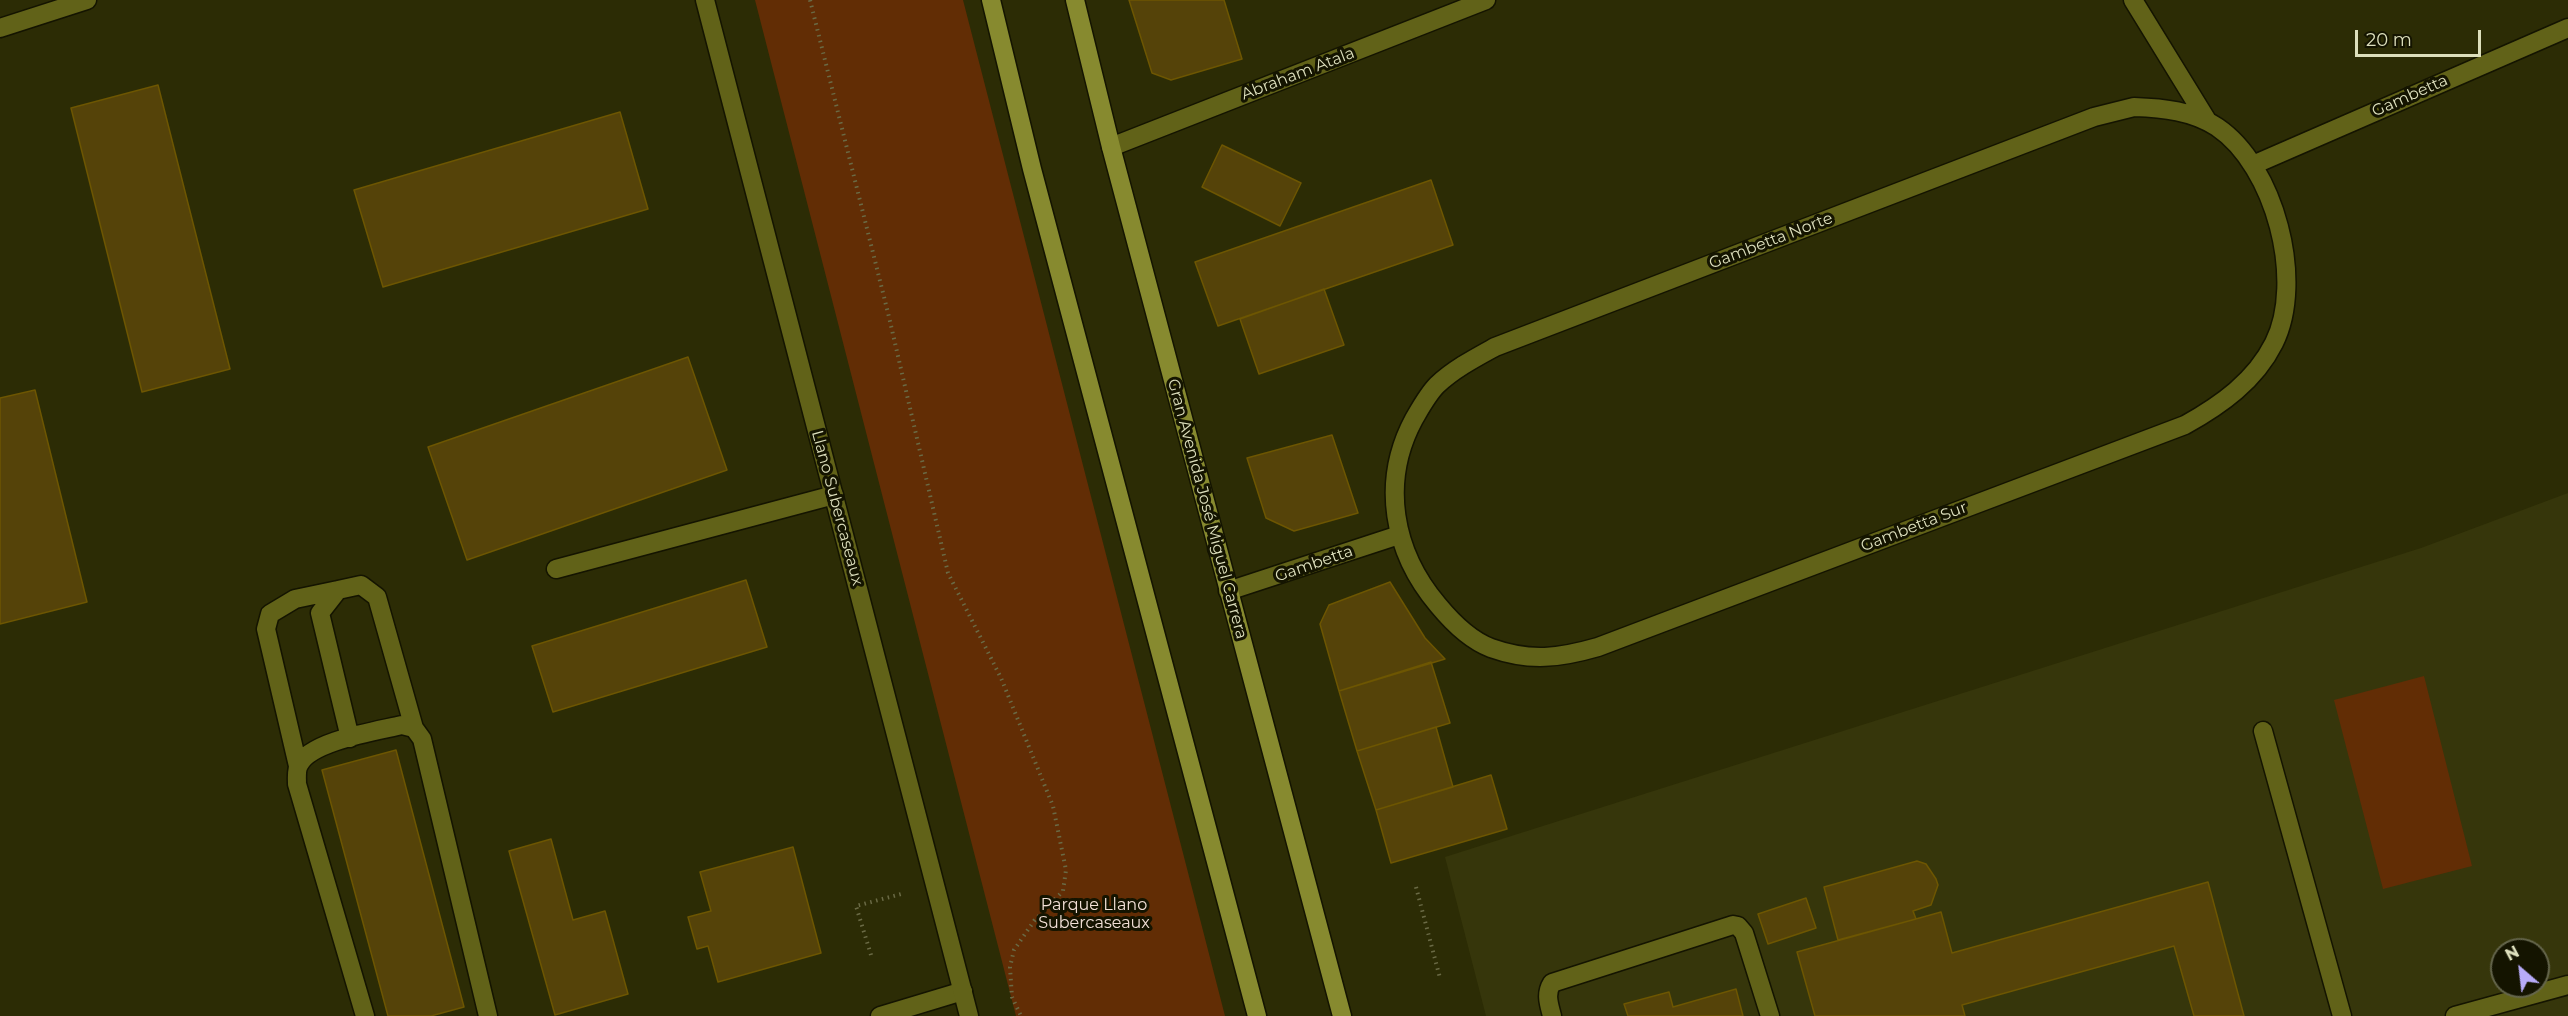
<!DOCTYPE html>
<meta charset="utf-8">
<style>
body{margin:0}
#map{position:relative;width:2568px;height:1016px;overflow:hidden;background:#2c2c05;font-family:Montserrat,sans-serif}
canvas{display:block}
.north{position:absolute;left:2490px;top:938px;width:60px;height:60px;box-sizing:border-box;background:#141400;border:2px solid #64654b;border-radius:50%;rotate:332deg;font-size:16px;font-weight:700;line-height:24px;text-align:center;color:#dddfbc}
.north::after{content:'';display:block;margin:auto;width:21px;height:27px;background:#b7abf8;clip-path:polygon(50% 0,100% 100%,50% 72%,0 100%)}
.scale{position:absolute;left:2355px;top:30px;width:126px;height:27px;box-sizing:border-box;border:3px solid #dddfbc;border-top:0;padding-left:8px;font-size:18px;line-height:21px;white-space:nowrap;color:#dddfbc;-webkit-text-stroke:4px #141400;paint-order:stroke}
</style>
<div id="map">
<canvas width="2568" height="1016"></canvas>
<div class="north">N</div>
<div class="scale">20 m</div>
</div>
<script>
const context = document.querySelector('canvas').getContext('2d');
context.lineJoin = 'round';
function fill(path, color) {
  context.fillStyle = color;
  context.fill(path, 'evenodd');
}
function strokePath(path, color, width, dash) {
  context.strokeStyle = color;
  context.lineWidth = width;
  context.lineCap = dash ? 'butt' : 'round';
  context.setLineDash(dash || []);
  context.stroke(path);
}
function drawText(font, color, halo, rows, align = 'center') {
  context.font = font + ' Montserrat,sans-serif';
  context.lineWidth = 6;
  context.setLineDash([]);
  context.textBaseline = 'middle';
  context.strokeStyle = halo;
  context.fillStyle = color;
  for (const [text, x, y, turn = 0] of rows) {
    context.save();
    context.translate(x, y);
    context.rotate((+turn || 0) * Math.PI / 180);
    context.textAlign = isNaN(turn) ? turn : align;
    if (halo) context.strokeText(text, 0, 0);
    context.fillText(text, 0, 0);
    context.restore();
  }
}
fill(new Path2D(`
 M2568,493V1016H1486L1445,857L2421,548ZM2502,950H2538V986H2502Z`), '#36360b');
fill(new Path2D(`
 M755,0H963L1225,1016H1016Z
 M2424,676L2472,866L2383,889L2334,700Z`), '#622d05');
const building = new Path2D(`
 M1129,0H1224L1242,59L1171,80L1152,73Z
 M158,85L230,369L142,392L71,108Z
 M620,112L648,209L383,287L354,190Z
 M1222,145L1301,183L1280,226L1202,187Z
 M1431,180L1453,245L1218,326L1195,262Z
 M1324,289L1344,345L1259,374L1240,319Z
 M688,357L727,470L467,560L428,447Z
 M35,390L87,602L0,624V398Z
 M1332,435L1358,513L1294,531L1266,518L1247,458Z
 M746,580L767,647L553,712L532,646Z
 M1390,582L1425,638L1445,659L1339,691L1320,624L1329,605Z
 M1431,662L1450,723L1357,751L1339,691Z
 M1436,727L1453,787L1376,810L1357,751Z
 M396,750L464,1007L431,1016H388L322,770Z
 M1491,775L1507,829L1391,863L1376,810Z
 M551,839L573,920L605,911L628,994L555,1015L509,851Z
 M793,847L821,953L718,982L708,946L697,949L688,917L711,911L700,872Z
 M1917,861L1926,864L1936,879L1938,885L1931,905L1913,911L1916,919L1838,940L1824,887Z
 M2208,882L2244,1016H2194L2174,946L1962,1005L1965,1016H1815L1797,952L1941,912L1952,953Z
 M1806,898L1816,928L1768,944L1758,914Z
 M1736,989L1743,1016H1628L1624,1004L1669,992L1673,1007Z`);
fill(building, '#554309');
strokePath(building, '#6d5602', 1.5);
const lane = new Path2D(`
 M556,569L834,495
 M2263,731L2342,1016
 M350,738L320,613L338,590L361,585L377,597L414,728
 M298,766L266,629L270,614L295,599L338,590
 M365,1016L297,784C297,778 296,770 299,765C310,741 377,731 402,725L414,728L422,739L488,1016
 M1552,1016C1549,1004 1545,994 1552,983L1733,925L1738,926L1744,933L1770,1016
 M2455,1016L2568,985`);
const street = new Path2D(`
 M2133,0L2208,122
 M0,28L87,0
 M2134,107C2163,108 2193,111 2217,127C2275,166 2305,281 2274,343C2255,381 2221,405 2185,425L1598,647C1560,658 1530,662 1491,648C1470,640 1452,622 1438,605C1393,552 1380,482 1414,419C1421,407 1428,394 1437,385C1454,369 1475,358 1495,347L2094,117Z
 M1111,147L1486,0
 M2253,165L2568,28
 M1228,591L1399,535
 M880,1016L963,991`);
const secondary = new Path2D(`
 M705,0L969,1016`);
const primary = new Path2D(`
 M991,0L1032,169L1257,1016
 M1075,0L1111,147L1342,1016`);
strokePath(lane, '#141401', 21);
strokePath(street, '#141401', 21);
strokePath(secondary, '#141401', 21);
strokePath(primary, '#141401', 21);
strokePath(new Path2D(`
 M810,0L889,317L948,573L1001,678L1053,806L1066,870L1063,891L1034,921L1014,950L1010,967L1012,997L1021,1016
 M1416,887L1440,978
 M871,955L856,906L905,893`), '#6a6a45', 4, [1.5, 4.5]);
strokePath(lane, '#616218', 18);
strokePath(street, '#616218', 18);
strokePath(secondary, '#616218', 18);
strokePath(primary, '#878a2f', 18);
drawText('16px', '#dddfbc', '#141400', [
 ["Abraham Atala",1298,74,-21],
 ["Gambetta",2410,96,-24],
 ["Gambetta Norte",1771,241,-21],
 ["Llano Subercaseaux",837,508,75],
 ["Gran Avenida José Miguel Carrera",1207,509,75],
 ["Gambetta Sur",1914,527,-21],
 ["Gambetta",1314,564,-19]
]);
drawText('16px', '#f2e0d6', '#141400', [
 ["Parque Llano",1094,905],
 ["Subercaseaux",1094,923]
]);
</script>
